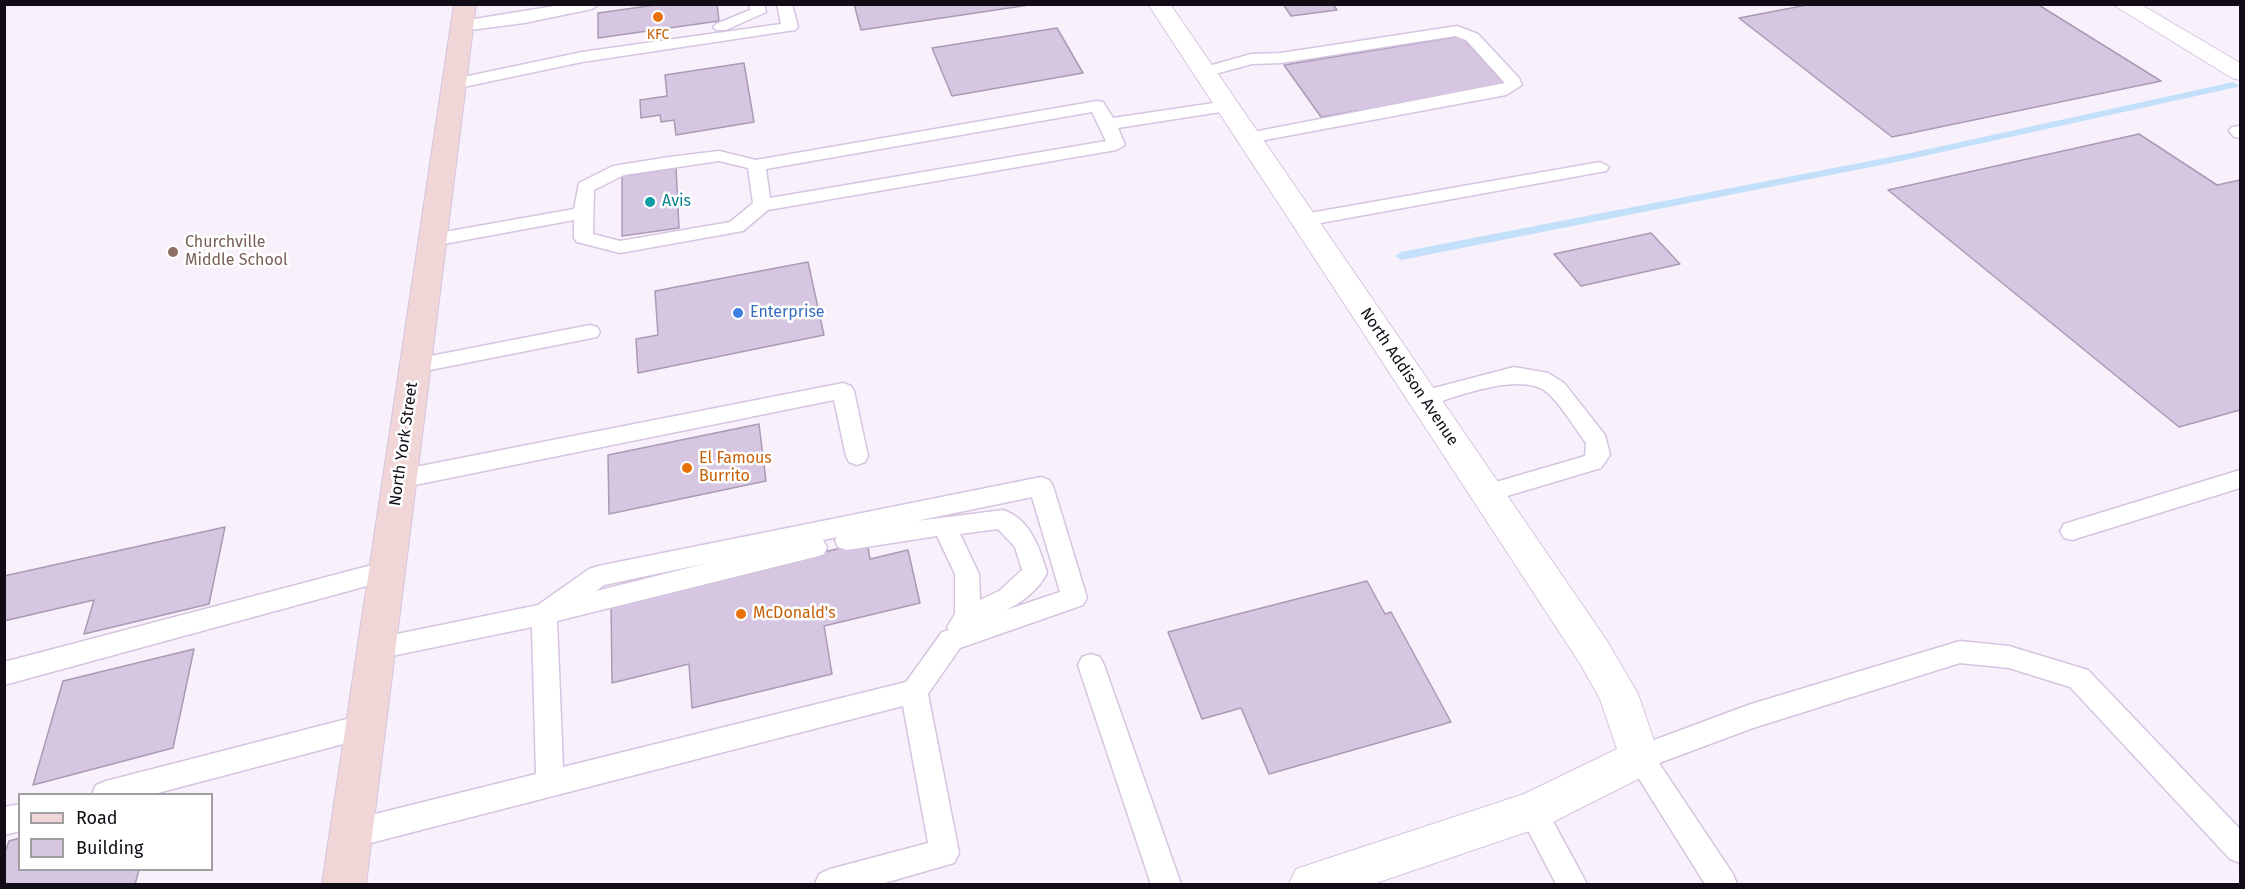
<!DOCTYPE html>
<style>
body{margin:0}
#map{position:relative;width:2245px;height:889px;overflow:hidden;background:#f8f1fc;font-family:"Fira Sans",sans-serif}
canvas{display:block}
.frame{position:absolute;inset:0;border:6px solid #110c15;pointer-events:none}
.legend{position:absolute;left:18px;top:793px;width:195px;height:78px;box-sizing:border-box;background:#fff;border:2px solid #a09ea1;margin:0;padding:8px 10px;list-style:none;font-size:18px;color:#110c15}
.legend li{display:flex;align-items:center;gap:12px;height:30px}
.legend b{width:30px;border:2px solid #a09ea1}
</style>
<div id="map">
<canvas width="2245" height="889"></canvas>
<div class="frame"></div>
<ul class="legend">
<li><b style="height:8px;background:#f1d6d7"></b>Road</li>
<li><b style="height:16px;background:#d7c6e2"></b>Building</li>
</ul>
</div>
<script>
const context = document.querySelector('canvas').getContext('2d');
context.lineJoin = 'round';
function fill(path, color) {
  context.fillStyle = color;
  context.fill(path, 'evenodd');
}
function strokePath(path, color, width, dash) {
  context.strokeStyle = color;
  context.lineWidth = width;
  context.lineCap = dash ? 'butt' : 'round';
  context.setLineDash(dash || []);
  context.stroke(path);
}
function drawText(font, color, halo, rows, align = 'center') {
  context.font = font + ' "Fira Sans",sans-serif';
  context.lineWidth = 5;
  context.setLineDash([]);
  context.textBaseline = 'middle';
  context.strokeStyle = halo;
  context.fillStyle = color;
  for (const [text, x, y, turn = 0] of rows) {
    context.save();
    context.translate(x, y);
    context.rotate((+turn || 0) * Math.PI / 180);
    context.textAlign = isNaN(turn) ? turn : align;
    if (halo) context.strokeText(text, 0, 0);
    context.fillText(text, 0, 0);
    context.restore();
  }
}
fill(new Path2D(`
 M2233,82L2238,85L2237,87L1906,160L1401,260L1395,256L1401,252L1906,154Z`), '#c3e0fb');
const building = new Path2D(`
 M662,4H717L719,21L598,38V13Z
 M854,4H1036L861,30Z
 M1283,4H1333L1337,10L1291,16Z
 M1812,4H2037L2161,81L1892,137L1739,18Z
 M1057,28L1083,73L952,96L932,48Z
 M1461,36L1507,86L1321,117L1284,65Z
 M744,63L754,122L676,135L674,120L661,122L660,115L641,118L640,100L667,96L665,75Z
 M2139,134L2217,185L2240,180V410L2179,427L1888,190Z
 M676,168L679,228L622,236V176Z
 M1651,233L1680,264L1581,286L1554,254Z
 M808,262L824,335L638,373L636,339L658,335L655,291Z
 M759,424L766,481L609,514L608,455Z
 M225,527L209,604L84,634L94,600L4,621V576Z
 M867,542L870,559L908,550L920,603L824,626L832,674L692,708L689,664L612,683L611,601Z
 M1367,581L1385,614L1391,612L1451,722L1269,774L1241,708L1202,719L1168,632Z
 M194,649L173,748L33,785L63,681Z
 M20,838V870H139L135,884H4V855L9,841Z`);
fill(building, '#d7c6e2');
strokePath(building, '#aa9ab5', 1.5);
const lane = new Path2D(`
 M567,4H599L592,9L524,23L462,31L454,26L462,21Z
 M749,4H764L766,12L726,30H716L713,27L716,24L750,10Z
 M777,4H792L798,27L795,30L582,62L454,89L446,84L454,79L582,52L781,24Z
 M1457,26L1478,34L1519,78L1522,85L1506,95L1249,143L1243,142L1240,138L1243,134L1505,83L1466,40L1455,36L1281,63L1252,64L1204,77L1196,72L1198,69L1251,54L1281,53Z
 M1097,101L1103,102L1113,118L1227,101L1235,106L1227,111L1118,128L1125,145L1116,150L768,210L743,231L620,253L577,242L574,238V220L433,246L426,244L423,240L426,236L433,234L574,209L579,183L613,166L669,157L719,151L756,160ZM1092,112L1106,141L770,198L766,169ZM719,161L748,168L753,203L730,222L620,241L593,234L594,190L624,175Z
 M2240,126V138L2234,137L2229,131L2232,127Z
 M1600,162L1609,167L1606,171L1304,226L1295,220L1304,214Z
 M590,325L597,327L600,332L597,337L415,373L408,371L404,366L408,361L415,359Z
 M1514,367L1548,373L1564,383L1605,435L1610,455L1601,468L1487,502L1479,499L1475,493L1479,487L1585,456L1586,443C1574,427 1563,408 1549,394C1523,369 1454,398 1423,407L1415,405L1412,399L1415,393Z
 M843,383L851,386L854,391L868,456L865,462L857,465L849,462L846,456L834,400L400,488L392,485L388,479L392,473L400,470Z
 M2240,470V488L2072,540L2064,538L2060,531L2064,524Z
 M1041,477L1049,480L1053,486L1087,598L1083,605L960,648L928,694L959,853L954,863L881,884H815L819,874L830,869L928,843L903,706L351,848L341,844L337,834L341,824L351,820L536,774L532,627L377,659L368,656L364,648L368,640L538,605L589,569L598,566ZM1032,497L1060,592L1006,610C1022,603 1040,588 1047,573C1040,548 1030,519 1003,510L916,521ZM998,529L1015,547L1022,570L999,591L980,600L979,574L960,534ZM937,536L955,574V614L947,627L949,630L942,632L906,682L563,767L557,621L815,557L824,554L827,547L823,540L837,537L835,540L838,547L847,550ZM708,563L596,591L604,585Z
 M387,561L396,564L399,571L396,578L4,685V662Z
 M1960,641L2009,646L2088,670L2240,829V863L2230,859L2070,687L2009,668L1960,663L1753,728L1659,763L1733,874L1737,884H1705L1626,758L1630,749L1751,704Z
 M1091,654L1100,657L1104,665L1181,884H1151L1078,665L1082,657Z
 M366,714L376,717L380,726L376,735L366,738L154,794H92L96,785L106,781Z
 M1532,797L1542,801L1587,884H1556L1518,811L1522,801Z
 M20,804V831L4,835V807Z`);
const street = new Path2D(`
 M1148,4H1170L1607,641L1638,694L1660,758L1654,771L1547,825L1373,884H1289L1296,869L1524,794L1617,749L1600,699L1581,665Z
 M2112,4H2140L2240,63V80L2232,78Z`);
const secondary = new Path2D(`
 M454,4H476L366,884H322Z`);
strokePath(lane, '#d5c5e0', 3);
strokePath(street, '#d5c5e0', 2);
strokePath(secondary, '#d5c5e0', 2);
fill(lane, '#fff');
fill(street, '#fff');
fill(secondary, '#f1d6d7');
for (const [x, y, r, color] of [
 [658,17,6,"#e8710a"],
 [650,202,6,"#0f9aa8"],
 [173,252,6,"#8d6e63"],
 [738,313,6,"#3f7fe0"],
 [687,468,6,"#e8710a"],
 [741,614,6,"#e8710a"]
]) {
  const dot = new Path2D();
  dot.arc(x, y, r, 0, 2 * Math.PI);
  context.fillStyle = color;
  context.fill(dot);
  strokePath(dot, '#fff', 2);
}
drawText('14px', '#c56008', '#fff', [
 ["KFC",658,35]
]);
drawText('16px', '#0d838f', '#fff', [
 ["Avis",662,202]
], 'left');
drawText('16px', '#785e54', '#fff', [
 ["Churchville",185,243],
 ["Middle School",185,261]
], 'left');
drawText('16px', '#366cbe', '#fff', [
 ["Enterprise",750,313]
], 'left');
drawText('16px', '#110c15', '#fff', [
 ["North Addison Avenue",1409,377,56],
 ["North York Street",404,444,-82]
]);
drawText('16px', '#c56008', '#fff', [
 ["El Famous",699,459],
 ["Burrito",699,477],
 ["McDonald's",753,614]
], 'left');
</script>
